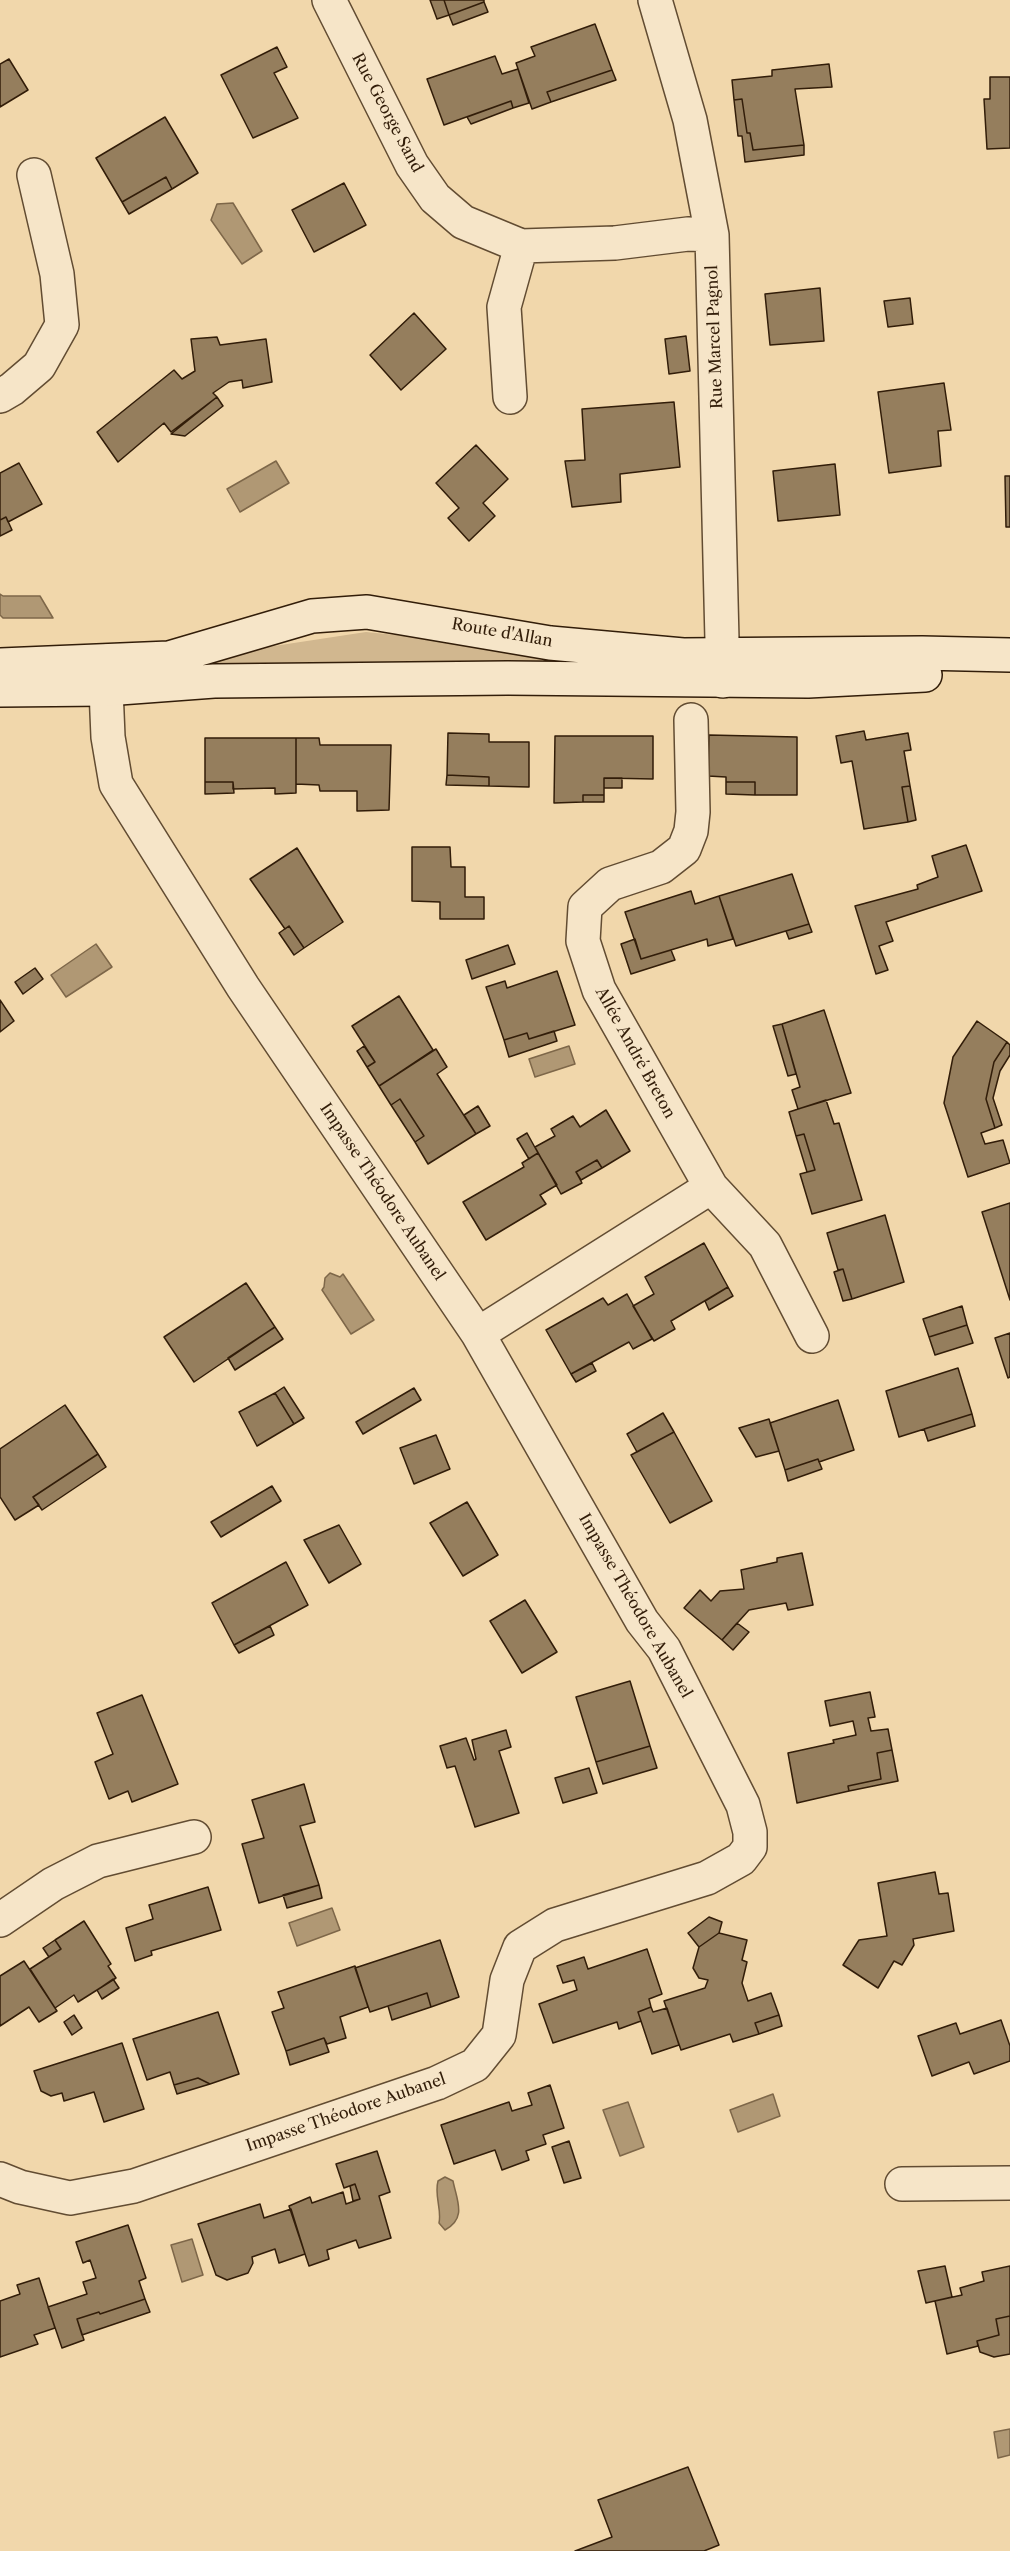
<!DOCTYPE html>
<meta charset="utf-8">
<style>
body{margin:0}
canvas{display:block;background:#f1d7ab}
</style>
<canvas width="1010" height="2551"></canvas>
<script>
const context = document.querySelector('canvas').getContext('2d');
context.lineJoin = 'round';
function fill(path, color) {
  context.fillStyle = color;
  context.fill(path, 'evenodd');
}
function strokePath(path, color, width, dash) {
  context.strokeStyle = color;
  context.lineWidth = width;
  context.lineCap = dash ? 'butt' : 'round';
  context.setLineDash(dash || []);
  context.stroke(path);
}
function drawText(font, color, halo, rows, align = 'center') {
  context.font = font + ' "Libre Caslon Text",serif';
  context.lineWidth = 6;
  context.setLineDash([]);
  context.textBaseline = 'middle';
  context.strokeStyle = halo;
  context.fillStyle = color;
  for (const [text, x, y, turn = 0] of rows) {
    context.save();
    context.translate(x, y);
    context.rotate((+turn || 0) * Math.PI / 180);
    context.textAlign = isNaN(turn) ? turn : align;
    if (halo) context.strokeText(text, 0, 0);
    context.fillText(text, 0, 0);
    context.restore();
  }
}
fill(new Path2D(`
 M366,632L435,639L551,659L549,671H182L261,648Z`), '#d1b78f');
const water = new Path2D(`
 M233,203L262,251L242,264L211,220L217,204Z
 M276,461L289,483L240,512L227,489Z
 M0,594L3,596H40L53,618H3L0,615Z
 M96,944L112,967L66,997L51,975Z
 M569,1046L575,1064L535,1077L529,1059Z
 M330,1273L340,1277L343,1274L374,1320L351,1334L322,1290L324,1287L325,1278Z
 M332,1908L340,1930L297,1946L289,1923Z
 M773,2094L780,2116L738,2132L730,2110Z
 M628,2102L644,2147L620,2156L603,2110Z
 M445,2177L453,2181C457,2201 467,2218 445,2230L439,2223C442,2209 434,2196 438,2181Z
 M192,2239L203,2275L182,2282L171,2245Z
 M1010,2429V2455L998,2458L994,2432Z`);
fill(water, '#b09874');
strokePath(water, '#7e6749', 1.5);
const building = new Path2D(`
 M430,0H444L449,15L437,19Z
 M444,0H484V2L449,15Z
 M484,2L488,12L453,25L449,15Z
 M595,24L612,70L547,92L551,102L532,109L516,63L535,56L531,47Z
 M277,47L287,67L274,73L298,118L253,138L221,75Z
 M495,56L502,74L518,69L529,103L513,108L511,101L444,125L427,79Z
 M9,59L28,90L0,107V64Z
 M829,64L832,87L795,89L804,145L753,150L750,133H747L742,99L734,100L732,80L772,76V70Z
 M612,70L616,80L551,102L547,92Z
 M990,77H1010V148L987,149L984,99H990Z
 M742,99L747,133H750L753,150L804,145V155L745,162L742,136H738L734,100Z
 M511,101L513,108L471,124L467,117Z
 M165,117L198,173L172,189L166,177L122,202L96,158Z
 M166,177L172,189L129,214L122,202Z
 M344,183L366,225L314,252L292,210Z
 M820,288L824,341L770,345L765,294Z
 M910,298L913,324L888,327L884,301Z
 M414,313L446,349L401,390L370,355Z
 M686,336L690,371L669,374L665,339Z
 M217,337L220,345L266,339L272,382L243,388L242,380L229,382L213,393L217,397L171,432L164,423L118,462L97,432L174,370L182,379L195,371L191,339Z
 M944,383L951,430L938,431L941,466L889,473L878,392Z
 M217,397L223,406L185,436L171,434Z
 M674,402L680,467L620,474L621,502L572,507L565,461L585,460L582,409Z
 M476,445L508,479L483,503L495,516L469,541L448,518L459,508L436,483Z
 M19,463L42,504L8,522L6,517L0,520V473Z
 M835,464L840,515L778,521L773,471Z
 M1005,476H1010V527H1006Z
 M6,517L12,530L0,536V520Z
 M864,731L866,740L908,733L911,750L904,751L910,786L902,787L908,822L864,829L852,761L841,763L836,736Z
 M448,733L489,734V742H529V787L489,786V777L447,775Z
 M709,735L797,737V795H755V782H726V777L708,776Z
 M555,736H653V779L604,778V795H583V802L554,803Z
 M205,738H296V793L275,794V788L233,789V782H205Z
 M296,738H319L320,745H391L389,810L357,811V791H320L319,785L296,784Z
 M447,775L489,777V786L446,785Z
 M604,778H622V788H604Z
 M205,782H233L234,793L205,794Z
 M726,782H755V795L726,794Z
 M910,786L916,820L908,822L902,787Z
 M583,795H604V802H583Z
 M966,845L982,891L886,922L893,941L879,946L888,970L876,974L855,906L918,889L917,885L938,877L932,856Z
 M412,847H450L451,867H465V897H484V919H440V902L412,901Z
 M297,848L343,922L304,948L289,926L285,929L250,879Z
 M792,874L809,924L736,946L719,896Z
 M691,891L695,904L719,896L733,939L708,946L707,939L641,959L625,912Z
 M809,924L812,932L789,939L786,931Z
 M289,926L304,948L294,955L279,933Z
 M635,939L641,959L671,950L675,960L631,974L621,944Z
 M508,945L515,964L472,979L466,960Z
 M35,968L43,979L23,994L15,982Z
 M557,971L575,1025L529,1039L527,1033L504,1040L486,987L505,981L507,988Z
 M399,996L433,1050L379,1086L367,1067L375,1062L352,1026Z
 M0,1000L14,1021L0,1032Z
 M824,1010L851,1093L798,1109L792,1090L800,1087L782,1024Z
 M977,1021L1007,1042L994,1062L986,1099L995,1128L981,1133L985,1144L1003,1140L1010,1163L968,1177L944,1103L953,1057Z
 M782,1024L796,1074L788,1076L773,1026Z
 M554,1031L557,1041L509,1057L504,1040L527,1033L529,1039Z
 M1007,1042L1010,1045V1055L1000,1071L993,1098L1002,1125L995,1128L986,1099L994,1062Z
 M364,1046L375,1062L367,1067L357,1051Z
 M436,1049L447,1067L437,1074L476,1134L428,1164L415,1142L424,1136L400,1099L391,1105L379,1086Z
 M400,1099L424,1136L415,1142L391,1105Z
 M826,1100L834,1124L839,1123L862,1200L812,1214L800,1174L815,1170L804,1134L796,1136L789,1112Z
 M478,1106L490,1126L476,1134L464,1115Z
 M606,1110L630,1151L602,1168L597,1160L576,1172L582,1183L561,1194L535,1147L555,1136L551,1129L573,1116L580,1127Z
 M527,1133L538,1153L529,1159L517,1139Z
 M804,1134L815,1170L807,1172L796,1136Z
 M538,1153L557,1185L540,1195L546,1204L486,1240L463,1202L524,1167L522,1163Z
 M597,1160L602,1168L581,1180L576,1172Z
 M1010,1203V1300L982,1212Z
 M885,1215L904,1282L852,1299L843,1269L838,1270L827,1233Z
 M704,1243L728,1287L671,1321L675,1329L654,1341L633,1306L654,1294L645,1277Z
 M843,1269L852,1299L843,1301L834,1272Z
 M246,1283L275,1327L194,1382L164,1337Z
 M728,1287L733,1296L709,1310L705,1301Z
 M627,1294L652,1339L633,1349L629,1342L571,1374L546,1330L603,1298L608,1305Z
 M962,1306L967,1325L929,1337L923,1319Z
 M967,1325L973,1343L935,1355L929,1337Z
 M275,1327L283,1339L235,1370L228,1358Z
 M1010,1333V1377L1008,1378L995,1338Z
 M592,1363L596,1371L576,1382L571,1374Z
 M958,1368L972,1414L899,1437L886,1391Z
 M284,1387L304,1418L294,1424L275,1393Z
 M414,1388L421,1400L363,1434L356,1422Z
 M275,1393L294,1424L257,1446L239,1412Z
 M838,1400L854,1450L819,1462L818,1459L785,1470L770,1423Z
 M65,1405L98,1454L33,1497L39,1505L15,1520L0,1497V1449Z
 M663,1413L674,1432L637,1452L627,1434Z
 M972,1414L975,1426L928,1441L924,1429Z
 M769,1419L779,1451L756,1457L739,1428Z
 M674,1432L712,1501L670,1523L631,1455Z
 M436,1435L450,1469L414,1484L400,1448Z
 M98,1454L106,1467L42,1510L33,1497Z
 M818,1459L822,1469L788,1481L785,1470Z
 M272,1486L281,1501L221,1537L211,1522Z
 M467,1502L498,1555L463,1576L430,1523Z
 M339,1525L361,1564L329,1583L304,1540Z
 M802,1553L813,1605L788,1610L786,1603L749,1610L722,1640L684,1608L700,1590L711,1601L720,1591L744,1589L741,1570L777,1562V1558Z
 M286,1562L308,1605L234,1645L212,1603Z
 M525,1600L557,1652L522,1673L490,1621Z
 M737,1623L749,1632L733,1650L722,1640Z
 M270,1626L274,1635L239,1653L234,1645Z
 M630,1681L650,1746L596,1762L576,1697Z
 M870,1692L875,1717L868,1718L871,1731L888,1729L892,1750L877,1753L881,1779L848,1786L849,1791L797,1803L788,1753L834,1743L833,1740L856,1735L853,1721L830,1726L825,1701Z
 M142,1695L178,1784L132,1802L128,1791L109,1799L95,1762L113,1754L97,1713Z
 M506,1730L511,1747L499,1751L519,1813L475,1827L455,1766L447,1768L440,1746L466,1738L474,1760L476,1759L472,1740Z
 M650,1746L657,1768L603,1784L596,1762Z
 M892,1750L898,1781L849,1791L848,1786L881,1779L877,1753Z
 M589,1768L597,1793L563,1803L555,1778Z
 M304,1784L315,1822L300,1826L319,1885L259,1903L242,1844L264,1838L252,1800Z
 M935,1872L939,1894L948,1893L954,1931L913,1939L914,1945L902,1965L894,1961L878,1988L843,1965L859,1940L887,1936L878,1883Z
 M319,1885L322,1898L287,1908L283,1895Z
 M208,1887L221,1930L151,1951L152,1955L135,1961L126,1928L153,1919L149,1905Z
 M709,1917L722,1922L719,1933L699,1947L688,1933Z
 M84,1921L111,1964L108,1966L116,1978L78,2002L74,1995L55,2008L30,1969L61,1949L55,1940Z
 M719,1933L747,1940L742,1960L747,1962L742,1983L748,2001L771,1993L779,2015L755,2023L759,2034L733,2042L730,2034L681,2050L664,2001L705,1988L708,1980L699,1978L693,1968L699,1947Z
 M55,1940L61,1949L49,1957L43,1948Z
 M440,1940L459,1997L431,2007L427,1993L370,2012L355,1968Z
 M647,1949L662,1994L649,1999L651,2007L638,2012L641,2021L619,2029L617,2022L553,2043L539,2004L577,1990L574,1980L563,1983L557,1966L584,1957L588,1969Z
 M24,1961L57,2011L39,2022L29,2007L0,2026V1976Z
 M355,1966L368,2007L340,2017L346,2038L327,2044L324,2038L286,2051L272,2012L284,2008L278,1992Z
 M113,1979L119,1988L102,1999L97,1990Z
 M427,1993L431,2007L392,2020L388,2006Z
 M651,2007L653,2012L667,2008L679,2045L652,2054L638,2012Z
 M218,2012L239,2074L210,2084L198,2078L174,2085L170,2072L147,2080L133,2039Z
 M74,2015L82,2028L72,2035L64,2022Z
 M779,2015L782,2026L759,2034L755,2023Z
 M1001,2020L1010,2046V2061L974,2074L969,2062L932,2076L918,2036L956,2023L960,2034Z
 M324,2038L329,2052L290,2065L286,2051Z
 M122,2043L144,2109L104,2122L94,2092L64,2101L62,2093L51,2096L41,2091L34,2071Z
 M198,2078L210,2084L177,2094L174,2085Z
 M550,2085L564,2128L543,2135L546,2144L526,2151L529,2160L502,2170L495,2150L454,2164L441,2125L509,2102L512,2111L532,2105L528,2093Z
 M569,2141L581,2178L564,2183L552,2147Z
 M377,2151L390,2192L379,2196L391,2238L359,2248L356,2240L327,2250L329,2259L309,2266L289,2206L310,2197L312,2203L343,2192L346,2204L360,2199L355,2184L344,2188L336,2164Z
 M355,2184L360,2199L353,2201L350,2186Z
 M260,2204L264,2218L291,2209L305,2254L279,2263L275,2249L252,2257L253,2263L248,2273L227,2280L216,2275L198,2224Z
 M128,2225L146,2278L139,2281L145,2299L100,2314L99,2312L77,2319L84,2340L62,2348L48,2307L87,2294L83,2282L96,2278L90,2260L83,2263L76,2242Z
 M945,2266L952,2297L926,2303L918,2271Z
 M1010,2266V2316L996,2319L999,2335L977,2341L978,2346L947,2354L935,2301L962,2295L960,2288L984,2281L982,2272Z
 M39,2278L55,2328L34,2335L38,2344L0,2357V2301L20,2294L17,2285Z
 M145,2299L150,2312L82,2335L77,2319L99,2312L100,2314Z
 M1010,2316V2354L994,2357L980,2352L977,2341L999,2335L996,2319Z
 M688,2467L719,2545L704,2551H575L612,2537L598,2500Z`);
fill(building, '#957e5d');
strokePath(building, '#321d09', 1.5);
const street = new Path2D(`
 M329,0L412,165L435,198L463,222L521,246L615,243L688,234L712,235
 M655,0L690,120L712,235L723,681
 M0,396L12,389L39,366L62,325L57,274L34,175
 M510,397L504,307L521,246
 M691,720L693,812L691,831L684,849L661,867L610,884L585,907L583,941L599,990L711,1187L765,1245L812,1336
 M478,1334L711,1187
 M0,1920L53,1884L98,1861L194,1837
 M0,2179L20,2187L70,2198L134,2186L437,2083L475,2065L499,2035L507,1980L520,1947L555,1925L707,1878L741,1859L750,1847V1832L743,1805L664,1649L642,1621L478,1334L243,987L116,784L108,737L106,689L108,661
 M902,2184L1010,2183`);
const secondary = new Path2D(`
 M0,665L169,658L312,616L367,612L550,643L683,655L922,653L1010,655
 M0,690L106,689L214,681L508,678L808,681L925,675`);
strokePath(street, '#624c32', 36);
strokePath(secondary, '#321d09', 36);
strokePath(street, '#f6e5c8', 33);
strokePath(secondary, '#f6e5c8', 33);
drawText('16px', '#321d09', '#f6e5c8', [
 ["Rue George Sand",387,113,62],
 ["Rue Marcel Pagnol",715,337,-92],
 ["Route d'Allan",502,633,10],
 ["Allée André Breton",635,1053,61],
 ["Impasse Théodore Aubanel",382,1192,56],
 ["Impasse Théodore Aubanel",635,1606,60],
 ["Impasse Théodore Aubanel",346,2113,-19]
]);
</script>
